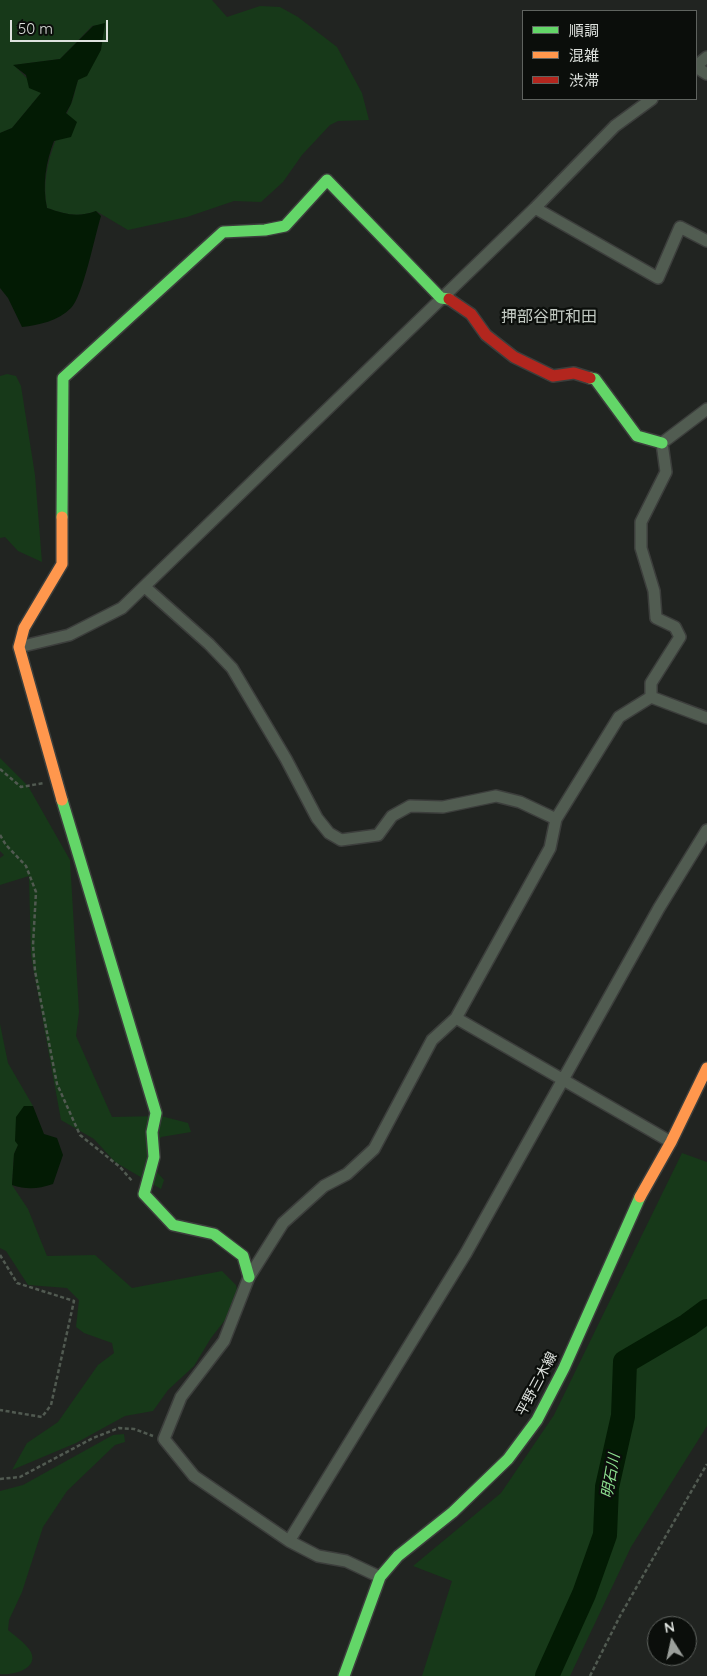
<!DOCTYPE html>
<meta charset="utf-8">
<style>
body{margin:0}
#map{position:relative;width:707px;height:1676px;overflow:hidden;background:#212421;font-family:Quicksand,"Noto Sans JP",sans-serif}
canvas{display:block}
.legend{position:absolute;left:522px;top:10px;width:175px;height:90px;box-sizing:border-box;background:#0b0e0b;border:1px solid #5f635f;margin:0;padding:6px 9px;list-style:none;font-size:15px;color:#dee2de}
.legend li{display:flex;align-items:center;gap:10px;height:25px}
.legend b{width:25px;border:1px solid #5f635f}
.north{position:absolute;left:647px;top:1616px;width:50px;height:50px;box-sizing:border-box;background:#0b0e0b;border:1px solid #5f635f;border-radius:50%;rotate:350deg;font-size:14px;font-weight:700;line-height:20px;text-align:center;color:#dee2de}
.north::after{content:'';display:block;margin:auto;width:18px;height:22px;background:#9ca09c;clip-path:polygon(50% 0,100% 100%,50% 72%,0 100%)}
.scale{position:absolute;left:10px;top:20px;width:98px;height:22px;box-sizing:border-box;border:2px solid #dee2de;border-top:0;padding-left:6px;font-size:15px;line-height:18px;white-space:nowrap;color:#dee2de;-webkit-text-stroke:4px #0b0e0b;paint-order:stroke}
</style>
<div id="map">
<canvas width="707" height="1676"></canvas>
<ul class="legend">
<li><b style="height:6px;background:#63d668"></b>順調</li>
<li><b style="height:6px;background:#ff974d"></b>混雑</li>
<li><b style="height:6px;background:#b3261e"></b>渋滞</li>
</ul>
<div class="north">N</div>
<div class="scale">50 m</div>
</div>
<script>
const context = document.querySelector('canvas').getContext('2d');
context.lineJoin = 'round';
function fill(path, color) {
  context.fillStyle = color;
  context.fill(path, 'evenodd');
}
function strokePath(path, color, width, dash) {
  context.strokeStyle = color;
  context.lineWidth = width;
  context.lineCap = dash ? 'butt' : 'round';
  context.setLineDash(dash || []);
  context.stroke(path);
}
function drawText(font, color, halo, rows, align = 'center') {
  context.font = font + ' Quicksand,"Noto Sans JP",sans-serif';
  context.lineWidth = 4.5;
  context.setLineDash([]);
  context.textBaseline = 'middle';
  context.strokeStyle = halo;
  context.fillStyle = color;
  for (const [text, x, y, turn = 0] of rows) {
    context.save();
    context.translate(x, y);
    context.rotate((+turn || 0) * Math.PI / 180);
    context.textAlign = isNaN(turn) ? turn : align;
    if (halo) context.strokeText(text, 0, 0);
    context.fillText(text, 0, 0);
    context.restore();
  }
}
fill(new Path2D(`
 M0,0H212L227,17L260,6L280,7L298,17L337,47L362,93L369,120L338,121L330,125L302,155L283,182L261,202L234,201L187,217L128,230L96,211C77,218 65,214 47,208C40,169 56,139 71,104C75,96 75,87 79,78C87,60 104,44 105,24L92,26L60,59L14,65L41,93L12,128L0,133Z
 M7,374L16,376L21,386L35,475L42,562L18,551L5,537L0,538V376Z
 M0,758L28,786L70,860L79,1012L76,1036L112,1117L161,1116L188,1123L191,1132L161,1137L156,1146L151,1165L164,1180L161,1189L115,1162L94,1139L61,1120L31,955L29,876L0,885V858L4,855L0,851Z
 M0,1024L8,1063L33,1106H24L18,1145L14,1154L12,1185L28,1209L47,1256L95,1255L132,1288L222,1271L236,1285L238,1295L236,1306L211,1338L194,1366L168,1390L153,1411L125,1416L76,1443L12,1470L27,1443L58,1422L98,1365L114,1353L112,1343L84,1333L76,1327L79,1300L67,1288L28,1285L6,1251L0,1248Z
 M682,1153L707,1162V1426L631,1547L570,1676H422L452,1581L413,1566L501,1493L554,1415Z
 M124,1434L125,1442L115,1445L67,1491L43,1527L22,1592L9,1620L8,1630C15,1636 24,1642 29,1649C42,1667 15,1676 0,1674V1491L23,1485L113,1435Z`), '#173919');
fill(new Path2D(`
 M105,23L101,50L87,76L78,80L71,104L66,113L77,122L71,137L54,141C46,162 42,185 47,208C65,214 77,218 96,211L101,216C95,235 83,296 71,308C58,321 39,325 22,327L8,298L0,288V133L12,128L41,93L29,88L26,75L13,65L60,59L93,26Z
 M24,1106H33L44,1134L57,1138L63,1155L53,1184C38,1189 27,1190 12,1185L14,1154L18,1145L15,1141L16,1117Z`), '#031b04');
strokePath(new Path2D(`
 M547,1676L584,1594L605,1535L607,1487L623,1416L625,1362L688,1325L707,1311`), '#031b04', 24);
const street = new Path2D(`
 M696,66L707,57
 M696,67L707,74
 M535,208L658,278L680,227L707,241
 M145,587L209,644L232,668L286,759L317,818L329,833L341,840L378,835L392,816L410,806L443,807L496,796L520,802L556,819
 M19,647L69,635L122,608L535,208L615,126L652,99
 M651,697V683L680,637L675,627L656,618L654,591L641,548V522L666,472L662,443L707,409
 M651,697L707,718
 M456,1018L671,1142
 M289,1541L466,1253L659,908L707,830
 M380,1577L346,1561L318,1556L289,1541L194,1476L164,1439L181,1397L224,1341L249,1277L283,1223L324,1186L347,1174L374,1149L432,1040L456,1018L550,848L556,819L619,717L651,697`);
const fast = new Path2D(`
 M590,378L595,379L637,436L662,443
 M62,517L63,378L223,232L265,230L285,226L327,180L441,298L449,299
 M62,800L156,1113L152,1132L154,1157L144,1194L173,1225L214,1234L243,1256L249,1277
 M344,1676L380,1577L398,1556L453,1512L508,1459L537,1420L564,1368L640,1197`);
const slow = new Path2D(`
 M62,800L19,647L24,628L62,564V517
 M640,1197L671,1142L707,1068`);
const jam = new Path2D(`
 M449,299L471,314L486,335L514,357L553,376L574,373L590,378`);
strokePath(street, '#3c3e3c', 14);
strokePath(fast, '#3c3e3c', 14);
strokePath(slow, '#3c3e3c', 14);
strokePath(jam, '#3c3e3c', 14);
strokePath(new Path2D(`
 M0,769L21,787L44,783
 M0,835L6,845L26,866L36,892L33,945L35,971L57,1084L80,1135L120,1167L133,1182
 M0,1255L17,1283L74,1301L51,1405L42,1417L0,1410
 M0,1479L20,1477L93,1438L119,1428L134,1429L153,1436
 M590,1676L620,1616L707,1464`), '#515a51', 2.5, [4, 2.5]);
strokePath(street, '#515c51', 11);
strokePath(fast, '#63d668', 11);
strokePath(slow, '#ff974d', 11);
strokePath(jam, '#b3261e', 11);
drawText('14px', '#dee2de', '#0b0e0b', [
 ["平野三木線",537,1384,-62]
]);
drawText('italic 15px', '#8cdf8f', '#0b0e0b', [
 ["明石川",611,1476,-80]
]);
drawText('16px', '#c3cac3', '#0b0e0b', [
 ["押部谷町和田",549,317]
]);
</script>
